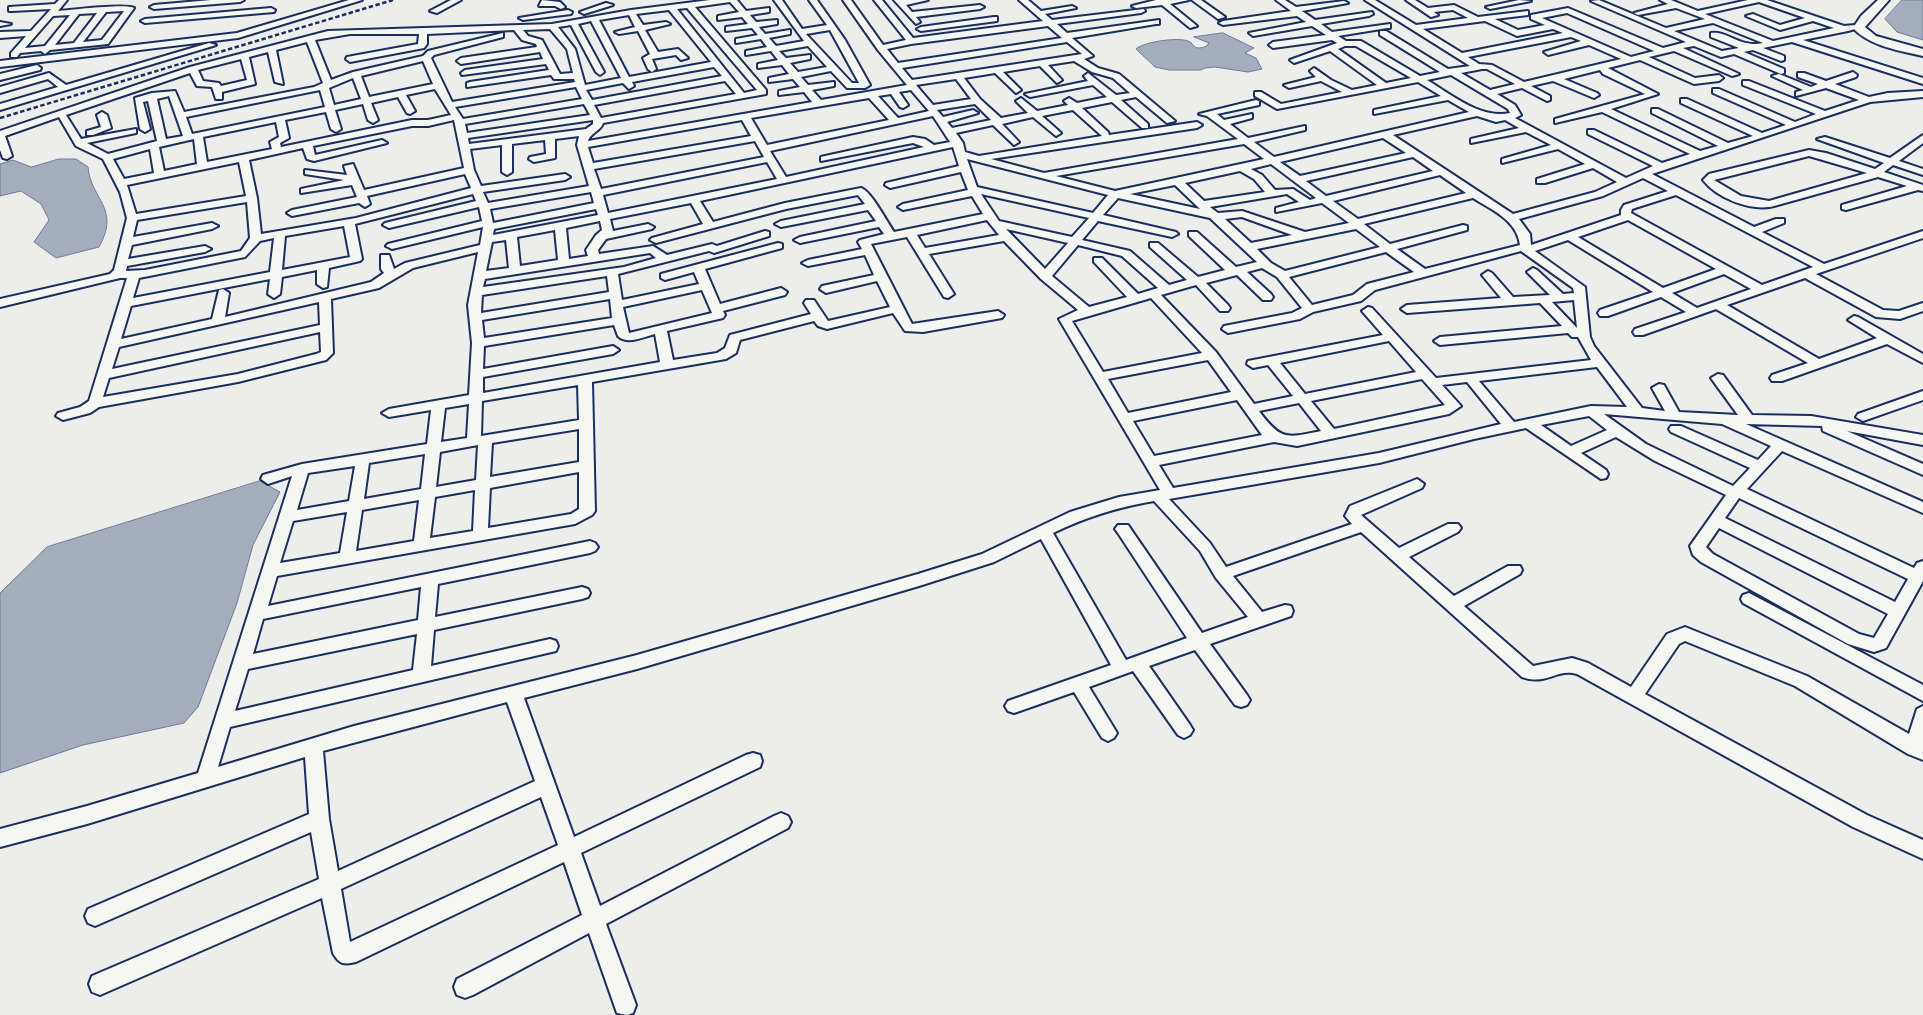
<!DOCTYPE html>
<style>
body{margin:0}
canvas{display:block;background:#edeeec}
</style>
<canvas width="1923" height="1015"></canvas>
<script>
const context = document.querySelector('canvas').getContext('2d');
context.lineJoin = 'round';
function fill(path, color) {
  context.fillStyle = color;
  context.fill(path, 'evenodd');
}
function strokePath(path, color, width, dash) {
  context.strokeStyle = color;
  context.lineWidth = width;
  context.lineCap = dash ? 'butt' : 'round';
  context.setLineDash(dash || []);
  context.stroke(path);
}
const water = new Path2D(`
 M1902,0H1923V40L1897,32L1885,19Z
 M1223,33L1254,48L1245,53L1256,58L1262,69L1248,72L1215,67L1205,68L1201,70H1169L1155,67L1136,49C1143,42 1181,36 1190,42C1194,44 1193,48 1199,48C1204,48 1207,46 1209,43L1194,37Z
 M59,159H76L88,167C91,200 121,208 99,247L56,258L34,242L49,220L41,204L21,191L0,196V164L13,160L31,167Z
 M260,481L280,492L253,545L237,603L198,707L184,723L83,745L0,773V593L47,547Z`);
fill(water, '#a5acbc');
strokePath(water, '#6e7a96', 1);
const minor = new Path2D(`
 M59,0H67L58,11C71,10 127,3 134,8L108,44L50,50L45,54L41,51L20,53L17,57H11V53L26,36L0,38V32L31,31L51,9L12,11H9V7L55,4ZM124,11L102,40L83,42L106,12ZM97,13L74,43L55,45L79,14ZM70,15L45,46L25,48L53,16Z
 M211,0H244L240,2L154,9L150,7L154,5Z
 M349,0H362L238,38L0,67V61L237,33Z
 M451,0H461L437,13L430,11Z
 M542,0L560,2L565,7L561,9L555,6H539Z
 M710,0H737L746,11L769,8V12L750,15L756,22L777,20V24L759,27L765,34L790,30V34L769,38L776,46L804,41L774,0H782L802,29L827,25L809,0H817L845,40L870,85L865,88H847L831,71L801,77L808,85L834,82V86L812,90L821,100L907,85L878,50L843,0H851L883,45L906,40L874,0H882L913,38L1043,21L1019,0H1028L1041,11L1072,6L1076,8L1045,14L1052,20L1144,9L1145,11L1141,13L1057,24L1067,33L1159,20V24H1156L1072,38L1093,56L1084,59L1098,68L1119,74L1175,121L1167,123L1136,97L1121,100L1148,124V128H1142L1112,102L1082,108L1108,132L1109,135L1197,122L1202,125L1197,128L991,159L1044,173L1238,139L1207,116L1199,114L1256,100L1259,101V105L1217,114L1224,120L1252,114V118L1230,124L1248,138L1305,126V130L1254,142L1274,157L1469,112L1448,100L1374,114V110L1441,96L1418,82L1277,109L1255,96V92H1261L1281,104L1342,92L1321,81L1289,88L1284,85L1316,77L1310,71L1314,68L1331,80L1352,90L1377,85L1330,51L1294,63L1290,60L1337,43L1332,40L1273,48L1269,45L1273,42L1326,35L1312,26L1253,36L1249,33L1306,22L1297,16L1223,25L1219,23L1223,21L1291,11L1276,0H1285L1296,7L1344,1L1348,3L1302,11L1315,20L1372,12L1373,14L1369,16L1321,24L1332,32L1390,24V28H1387L1338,36L1346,41H1361L1420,76L1440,72L1380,35V31H1386L1448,69L1470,66L1365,0H1375L1416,25L1468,18L1453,10L1434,12L1438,15L1431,17L1406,0H1415L1428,8L1454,5L1478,17L1528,11V15L1495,19L1518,30L1545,25L1531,19V15L1568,8L1663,48L1686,42L1591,1L1599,0L1666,28L1705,19L1676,8L1638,15L1634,13L1668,4L1660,0H1671L1698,11L1748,0H1767L1844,26L1855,25V29L1848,31L1803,40L1923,78V84L1792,42L1763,48L1784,56V60L1781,61L1753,50L1744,52L1784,69V73L1781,74L1734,54L1721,57L1694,46L1683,48L1739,74L1732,76L1674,51L1649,57L1695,78L1719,75L1723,78L1719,81L1694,84L1640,60L1608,68L1658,94L1611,109L1700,151L1718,146L1652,113V109H1658L1728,143L1753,136L1681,103V99H1687L1762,133L1786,125L1713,93V89H1719L1795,122L1816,114L1743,85V81H1749L1825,111L1859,100L1826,88L1796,96V92L1803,90L1772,76L1779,74L1811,87L1818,84L1798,77V73H1804L1826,81L1853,72L1857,75L1856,77L1835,84L1869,97L1888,93L1923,91V97L1870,102L1652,174L1754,227L1776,219H1784V223L1762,232L1824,264L1923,231V238L1816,274L1883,310L1899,311L1923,303V311L1900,319L1876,317L1805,278L1727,305L1819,359L1877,338L1848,320L1854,316L1858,317L1923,354V363L1887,344L1782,381H1772L1770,378L1772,375L1808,363L1716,309L1643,335H1635L1633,332L1635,329L1686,312L1661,297L1608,316H1600L1598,313L1600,310L1653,292L1568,240L1535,251L1585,287L1590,337L1594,346L1642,408L1665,411L1652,388L1659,384L1664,385L1679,412L1738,415L1711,378L1718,374L1723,375L1752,415L1811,416L1923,435V445L1847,431L1923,464V475L1823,431L1822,426L1746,424L1923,502V513L1782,451L1747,489L1914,568L1917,563L1923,561V581L1886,648L1874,652L1848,644L1701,562L1693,555L1690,546L1726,495L1655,461L1616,437L1581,453L1606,470L1608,474L1606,478L1601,479L1526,428L1474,439L1379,463L1169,499L1210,543L1226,567L1352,524L1345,516L1350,506L1417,479L1424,484L1422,488L1361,515L1399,548L1448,524H1458L1461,528L1458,532L1409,557L1454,596L1508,566H1520L1522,570L1520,574L1464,606L1533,666L1572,658L1588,663L1631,687L1667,634L1685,627L1807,676L1909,734L1917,709L1923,706V760L1908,754L1795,686L1685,641L1679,644L1645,694L1867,815L1923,840V859L1853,827L1577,674C1556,668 1547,686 1522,677L1361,532L1233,576L1262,612L1285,605L1291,606L1293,611L1291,616L1210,644L1247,695L1250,700L1247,705L1241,707L1235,705L1195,650L1149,666L1190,725L1193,730L1190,735L1184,738L1178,735L1133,671L1089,687L1117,733L1114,738L1108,741L1102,738L1074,692L1014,713L1008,711L1005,706L1008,701L1111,665L1041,539L994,562L919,586L637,669L524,698L574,837L746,755L753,753L760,755L762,761L760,767L581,853L600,906L774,816L781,813L788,816L791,822L788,828L606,924L636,1005L633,1013L627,1015L617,1013L589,933L473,995L465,998L457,995L454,987L457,979L582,915L564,862L356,962C344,965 339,964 333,953L322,898L100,995L92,992L89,984L92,976L319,879L311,832L95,926L88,923L85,916L88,909L309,814L305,757L87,824L0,847V829L87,806L198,773L292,476L268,484L261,479L263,475L302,464L427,444L431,410L389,417L382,413L389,409L469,395L472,343L468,305L478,252L413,268L379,288L331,299L333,353L326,360L238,382L99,407L90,413L63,420L56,416L58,413L80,407L89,401L127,278H120L0,307V299L110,274L114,270L127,218L120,192L103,159L76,146L59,117L5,136L12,156L7,159L3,158L0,150V131L190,67L328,31L552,24L631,10ZM730,2L739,12L718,16V20L742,17L748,24L726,27V31L752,28L758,35L736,39V43L761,39L767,47L746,51V55L771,51L778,60L758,64V68L782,65L789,74L769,78V82L793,79L800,87L779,91V95L804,92L812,102L588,141C590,133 601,131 603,123L766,94V90L695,7ZM1759,2L1805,18L1780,25L1753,14L1746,16L1780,30L1813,21L1834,28L1773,41L1705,14ZM687,8L757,90L744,93L677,9ZM669,10L711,62L629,77L599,20L629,15L635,27L615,32L619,34L638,31L650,54L643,58L648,69L652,72L656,69L652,59L676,55L681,60L688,58L678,49L658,52L645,30L670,24L666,22L643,25L636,14ZM1567,13L1654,51L1631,57L1542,18ZM591,21L621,78L585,85L575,49L558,27L571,25L596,72L600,75L604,72L578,24ZM1485,21L1517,36L1553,29L1563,33L1462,53L1423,29ZM1713,23L1763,43C1738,48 1729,31 1711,33V37L1739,48L1722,51L1674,31ZM1048,26L1062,38L898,63L887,49L911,44ZM550,29L567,49L573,73L560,74L542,40L528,36L523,30ZM514,30L522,40L536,44L537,47L461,58L457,61L461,64L540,52L543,59L465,70L461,73L462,75L546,64L549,70L470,82L467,83V87L551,75L554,79H574L575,82L452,102L431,58L434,55L503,37V33L428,51L423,56L353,72L331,80L315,40L350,34H419L418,44L347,57L346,59L350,62L424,48L427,44V34ZM830,30L859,83H852L806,34ZM1571,37L1581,41L1544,52L1548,55L1589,45L1621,59L1524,82L1492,65L1479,64L1468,57ZM307,42L323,83L314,87L184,112L175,91L152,93L135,98L140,129L145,132L150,129L143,102L148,101L157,141L108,154L87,143L136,133V129L81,139L66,115L190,73L197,86L212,87L216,99H222V92L255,84L249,57L268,52L275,82L283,84L276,50ZM1067,42L1082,54L912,80L902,68ZM808,46L827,67L798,72L790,63L810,59V55L786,58L779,51ZM1345,46H1356L1411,78L1386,83L1338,49ZM241,59L247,80L221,86L219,83L203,81L198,70ZM423,61L433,84L369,97L361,76ZM1074,61L1092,72L1113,78L1130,93L1116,95L1088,73L1084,76L1088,81L1025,94L1030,97L1093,85L1107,97L1077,103L1069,98L1064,101L1068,105L1037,111L1021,98L1016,101L1028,113L1001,118L980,99L964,78L995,73L1016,93L1021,90L1003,72L1040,66L1057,83L1062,80L1048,65ZM714,67L722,76L592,100L586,90L623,83L629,89L634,86L632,82ZM1482,69H1487L1515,84L1490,90L1461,73ZM1600,70L1603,74L1645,94L1555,119V123L1602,112L1690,154L1662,163L1594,130H1588V134L1653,166L1626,178L1515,118L1521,115L1515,105L1497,94L1522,88L1547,101L1550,100V96L1531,86L1553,81L1594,98L1599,95L1597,93L1564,79ZM1451,75L1508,109L1510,113C1480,119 1452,95 1427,80ZM353,78L361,99L334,105L329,88ZM956,79L971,99L933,105L916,85ZM725,81L736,94L601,118L594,105ZM576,87L582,99L463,119L455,107ZM435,89L451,115L428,120H412L281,147L280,143L289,138L285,120L326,112L331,129L336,132L341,129L335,110L363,104L368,120L373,123L378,120L371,103L398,97L407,113L410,114L415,111L406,95ZM320,90L325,107L192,134L186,117ZM911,90L929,111L898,118L878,96L891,94L900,107L903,108L908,105L899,92ZM169,96L183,136L166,139L157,99ZM869,98L889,120L767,145L751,118ZM584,104L590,115L467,133L465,124ZM975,104L991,120L952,128L947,122L978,113L973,110L943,117L937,110ZM1073,110L1102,136L979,156L965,152L963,143L956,133L993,125L1014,145L1019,142L1002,124L1033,117L1056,136L1061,133L1042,116ZM933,116L950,142L934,145L925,139L913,137L825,156L821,157V161L913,143L924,147L786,177L770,151ZM1477,116L1496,122L1505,120L1519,128L1471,139V143L1526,132L1551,145L1502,159V163L1558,149L1585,164L1537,179V183H1545L1593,168L1617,182L1595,192L1513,214L1393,135ZM454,120L464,168L364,190L353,164L344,166L347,175L305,170V174L344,180L301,189V193L352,185L357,197L292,210L287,213L292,216L359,203L365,207L370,204L367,196L465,174L471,188L356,218L261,234L257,198L249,160L303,148L307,159L314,161L387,143L382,140L315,155L313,146L412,126H428ZM593,120V124L586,129L469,144L468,138ZM742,120L751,136L593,163L588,147ZM276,122L279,137L270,142L272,149L207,162L203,137ZM579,136L577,145L589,186L488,203L483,192L565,180L570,177L565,174L481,186L474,170L470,149L502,145V172L507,175L512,172V144L545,140L546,154L530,157L529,159L534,162L555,158V139ZM1383,138L1406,153L1300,176L1280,162ZM194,139L197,164L164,171L159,147ZM755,141L764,157L601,189L594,169ZM1244,144L1264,159L1115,191L1056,176ZM953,147L959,166L886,183L885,185L890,188L961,172L968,190L903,204L898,207L903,210L972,196L983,214L894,232C887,222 871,191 861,188L785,203L713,222L700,201ZM150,149L154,173L124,179L113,159ZM1413,157L1433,171L1326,196L1306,181ZM967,159L1108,195L1093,213L977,187ZM239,162L246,196L136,214L127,185ZM767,162L777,179L608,213L603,195ZM1271,164L1316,198L1310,200L1293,189L1275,190L1262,175L1251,169ZM1240,171L1254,179L1265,192L1204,201L1185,183ZM1440,175L1466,193L1358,219L1333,201ZM1643,178L1668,191L1624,205L1621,210V215L1531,245L1530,234L1519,219L1603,196ZM1175,185L1200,209L1130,194ZM591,192L594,203L493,223L490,209ZM473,194L476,201L385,223L383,225L389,228L479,207L482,221L388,244L386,246L392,249L483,227L480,245L405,263L394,269L389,255H381V269L384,273L371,282L225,317L229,293L223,289L219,290L212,319L121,339L131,306L270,279L268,294L274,298L280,294L282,277L317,270V284L323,288L327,287L329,268L360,261L362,259L355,224ZM981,194L1089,218L1072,237L999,221ZM1287,194L1299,202L1276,208V212L1322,203L1349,223L1305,232L1242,211L1218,213L1210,207ZM858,195L865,204L781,221L775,224L781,227L868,210L876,221L800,237L794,240L800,243L879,227L884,234L860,240L858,242L862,249L808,260L802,263L808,266L865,255L874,275L822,286L820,289L826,293L877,281L890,307L828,321L814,300H806L804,303L811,314L730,335L725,348L717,353L673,360L667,331L723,318L725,315L723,311L785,295L787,292L781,288L720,304L705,269L782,248V244L778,243L661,274V278L665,280L694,272L699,284L622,300L618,274L709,251L714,253L769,236V232L765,231L717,246L712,244L667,255L653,246L599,254L598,250L606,239L652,229L654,227L648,224L613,231L610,219L691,203L703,224L652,238L650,240L656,243L786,209ZM1676,195L1813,267L1762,285L1631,213L1632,209ZM1118,198L1210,218L1257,262L1236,267L1197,232H1189V236L1225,270L1198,277L1158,243H1150V247L1187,280L1169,285L1130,251L1082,240L1098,221L1172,237L1178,234L1176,232L1103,215ZM1473,198C1492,210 1517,220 1520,245L1425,269L1397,249L1467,230V226L1463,225L1390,244L1364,224ZM247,202L250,238L241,251L145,270L126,271L127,266L205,252L211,249L205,246L128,259L132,245L212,229L218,226L212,223L133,237L137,220ZM596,209L598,215L493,235L494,229ZM1242,217L1292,235L1251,243L1225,219ZM987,220L999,235L925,248L917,235ZM1628,220L1716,269L1663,288L1578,237ZM600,221L602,230L596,235L586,250L588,256L569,259L566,228ZM344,226L350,257L282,270L285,236ZM1006,229L1068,243L1045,269ZM1356,229L1380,247L1285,271L1271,263L1257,249ZM555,230L558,260L520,266L517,237ZM907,237L944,297L948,298L954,294L929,254L1004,241L1041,279L1078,310L1059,319L1160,490L1119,497L1070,512L982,554L918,574L637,655L354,726L218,767L230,727L556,651L558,646L556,641L550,639L431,666L434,630L582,599L588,597L590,593L588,589L582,587L435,617L438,584L590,553L595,551L598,547L595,543L590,541L268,606L277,576L575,524L592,515L595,511L592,382L726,359L736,353L740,340L814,321L818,326L827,329L893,313L905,331L923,332L1002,318L1004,315L998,311L912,324L871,244ZM274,238L270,272L133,298L139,278L245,257L260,241ZM506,240L509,268L486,271L492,242ZM1078,245L1122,256L1158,288L1138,294L1102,258H1094V262L1127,297L1089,307L1052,276ZM1521,251L1573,288L1574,293L1563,294L1537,270L1533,268L1527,272L1550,295L1513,297L1492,273L1488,271L1482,275L1501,298L1407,305L1401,309L1407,313L1540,303L1562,326L1440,337L1434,341L1440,345L1568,333L1572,337H1578L1591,360L1436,378L1372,308L1368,307L1362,311L1383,335L1248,361L1247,364L1253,368L1268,365L1293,396L1254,404L1216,352L1161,295L1196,285L1220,311H1228L1230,308L1228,305L1206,283L1237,275L1263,300H1271L1273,297L1271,294L1247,272L1262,268L1277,277L1302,308L1292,313L1224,326L1222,329L1228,333L1300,319L1313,312L1361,301L1375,290ZM1386,252L1414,272L1367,284L1353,295L1312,305L1289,277ZM650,253L656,258L624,267L483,287L485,279ZM1724,274L1751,289L1697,308L1672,293ZM607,276L609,292L481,313L482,295ZM702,290L712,313L629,333L623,307ZM1151,298L1202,353L1103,372L1072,321ZM610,299L612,318L484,338L482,320ZM1574,300L1577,328L1552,302ZM319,302L320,325L112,369L119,347ZM614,325L618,336C627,345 644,337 655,334L660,362L483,393V377L613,354L619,350L613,346L483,369L484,346ZM320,332L321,352L316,354L238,374L103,397L109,378ZM1389,341L1416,372L1305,394L1280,363ZM1208,360L1231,392L1128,413L1108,379ZM1597,367L1627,407L1591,406L1514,422L1479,381ZM1422,379L1445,405L1334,429L1311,401ZM1467,382L1501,424L1379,453L1173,488L1159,465L1274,442L1297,446L1449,414L1461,406L1442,385ZM578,385L579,420L481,436L482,401ZM1237,400L1262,435L1154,456L1133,421ZM1299,403L1321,431C1287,438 1281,441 1259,411ZM469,404L467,438L441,442L445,408ZM1604,414L1722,424L1771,446L1758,460L1681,426H1671L1669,429L1671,432L1750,468L1733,486L1646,444ZM1589,416L1607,430L1571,446L1541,425ZM579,429V462L490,477L492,443ZM478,445L476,480L436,487L440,452ZM425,454L421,489L364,499L369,463ZM355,466L349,501L297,510L308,473ZM579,472V509L571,514L488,528L490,488ZM475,490L473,531L430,538L435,497ZM1739,498L1908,579L1895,602L1725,518ZM419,500L414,541L356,551L362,510ZM1154,501L1200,551L1216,578L1248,617L1202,633L1128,525H1118L1115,529L1118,533L1187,638L1126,660L1053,533C1086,517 1118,507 1154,501ZM347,512L340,553L280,563L293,521ZM1719,528L1888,614L1874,638L1859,634L1713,554L1706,547ZM421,587L418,620L253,654L263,619ZM417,634L413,670L235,711L248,669ZM507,702L535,781L338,871L329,819L323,751ZM541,797L558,845L350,942L341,889Z
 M894,0H928L906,5L912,12L980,5L984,7L980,9L916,17L920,22L916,24Z
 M1156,0H1189L1170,4L1197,26L1190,28L1162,5L1136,8L1132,6Z
 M1192,0H1201L1225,17L1218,19Z
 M1519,0L1531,1L1490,9L1486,7Z
 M606,3L613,5L584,14L580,12Z
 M271,8L275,10L274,12L145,23L141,21L145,19Z
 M568,10L572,12L571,14L523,20L519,18Z
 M994,17H997V21L921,31L917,29L921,27Z
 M0,22L11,24L0,26Z
 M209,43L216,45L0,110V104L58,87L48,79L0,93V87L49,73L66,85Z
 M37,65L41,68L40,70L0,80V74Z
 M102,112L107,115L111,128L93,135H87V131L101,127L97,115Z
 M1923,135V143L1899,161L1923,169V175L1893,165L1884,172L1923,185V191L1918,190L1846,210L1842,209V205L1907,186L1878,177L1774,206C1751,212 1717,198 1703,180L1709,174L1809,150L1826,153L1875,169L1884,163L1817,139L1825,137L1890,158ZM1809,156L1867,173L1769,201L1741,196L1714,180Z
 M1923,391V400L1863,421L1856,417L1858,414Z
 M1749,593L1923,685V701L1743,603L1741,599L1743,595Z`);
const major = new Path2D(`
 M1878,0H1889L1865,27L1876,36L1923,49V56C1901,51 1869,46 1853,28L1861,16Z`);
strokePath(minor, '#1b2f5e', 4);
strokePath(major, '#1b2f5e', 4);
fill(minor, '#f6f6f2');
fill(major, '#f6f6f2');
strokePath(new Path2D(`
 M0,118L393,0`), '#1b2f5e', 2.5, [4.5, 2.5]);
</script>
